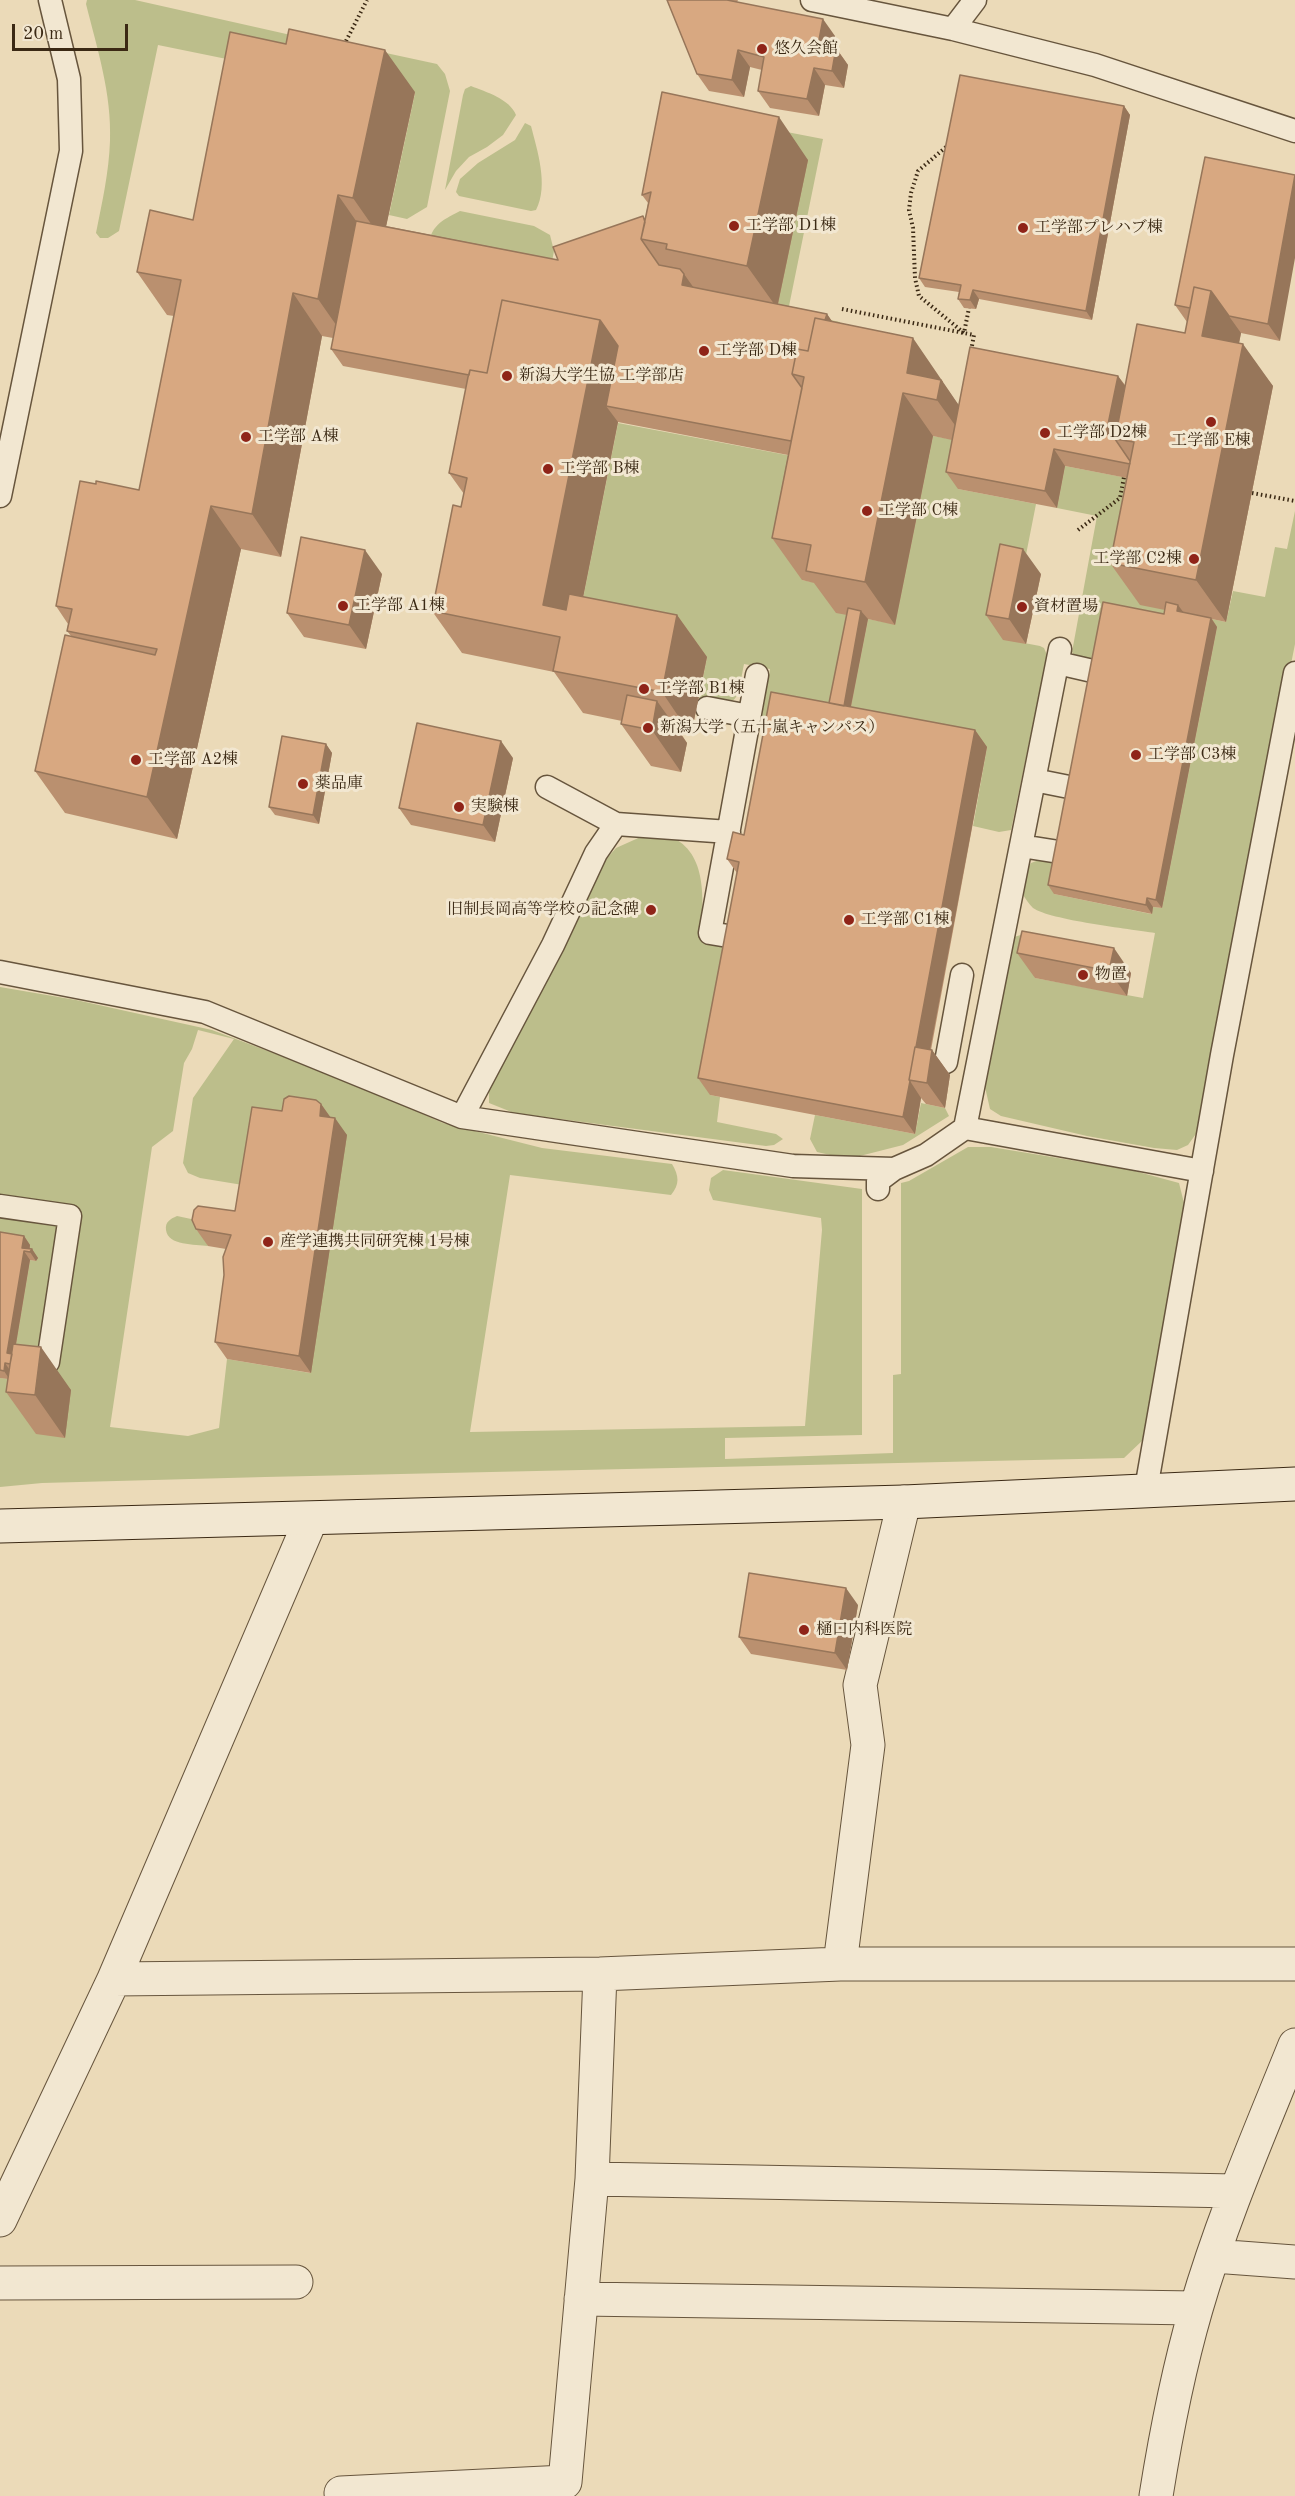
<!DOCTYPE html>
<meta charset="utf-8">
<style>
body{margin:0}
#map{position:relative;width:1295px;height:2496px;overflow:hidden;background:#ebdab8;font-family:"Old Standard TT",serif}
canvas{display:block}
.scale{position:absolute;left:12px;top:24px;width:116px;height:27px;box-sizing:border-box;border:3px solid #3b2914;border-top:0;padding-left:8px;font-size:18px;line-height:21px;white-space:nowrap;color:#3b2914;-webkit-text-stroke:4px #f2e7d1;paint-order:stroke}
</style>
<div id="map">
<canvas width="1295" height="2496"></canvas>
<div class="scale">20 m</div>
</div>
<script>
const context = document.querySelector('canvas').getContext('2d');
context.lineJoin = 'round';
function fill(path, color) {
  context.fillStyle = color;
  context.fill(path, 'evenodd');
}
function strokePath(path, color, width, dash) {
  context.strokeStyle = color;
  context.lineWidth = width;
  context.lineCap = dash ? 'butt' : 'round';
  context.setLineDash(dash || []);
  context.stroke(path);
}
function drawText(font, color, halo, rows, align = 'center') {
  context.font = font + ' "Old Standard TT","Noto Serif JP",serif';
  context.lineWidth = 6;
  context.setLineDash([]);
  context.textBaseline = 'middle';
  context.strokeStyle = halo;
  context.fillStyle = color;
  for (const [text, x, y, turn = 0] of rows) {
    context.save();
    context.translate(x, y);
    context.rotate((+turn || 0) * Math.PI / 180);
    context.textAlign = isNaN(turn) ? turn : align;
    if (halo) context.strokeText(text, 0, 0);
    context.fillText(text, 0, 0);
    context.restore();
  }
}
fill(new Path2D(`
 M87,0H135L322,42L261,66L158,45L119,231L108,238H100L96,233C102,203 109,172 110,141C112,94 97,48 86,4Z
 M372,50L437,64L445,74L450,91L427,207L407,219L389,215L415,93Z
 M471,86C486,92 510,99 516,115L503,135L487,147L469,157L456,171L445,190L463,95L465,89Z
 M673,110L823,139L788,311L840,322L839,331L694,302L692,135Z
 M525,123L531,126C537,150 549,185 536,210L531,211L459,196L456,192L460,179L478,163L515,140Z
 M460,211L534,226L550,235L554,251L550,272L427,249C432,225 439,222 460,211Z
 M618,423L813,460L802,580L841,588L854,617L834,719L780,725L761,721L770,669L744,664C736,704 741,707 699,698L707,657L573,648Z
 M933,436L967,442L958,489L1036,504L1023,570L1003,639L1040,646L1044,648L1047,655L1011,830L999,832L973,826L987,747L848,721L868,619L895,624Z
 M1065,466L1164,485L1172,611L1099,663L1075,656L1072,652L1097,516L1057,508Z
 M1295,511V644L1198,1131L1188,1145L1177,1150L1154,1148L1087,1136L1001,1116L990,1109L985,1087L998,1012L1014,937L1024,934L1035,978L1143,998L1155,933C1130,929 1050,920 1033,908C1029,904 1025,898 1022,893L1026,870L1031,863L1039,860L1059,864L1054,894L1151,914L1153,907L1162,908L1217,627L1184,613L1226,622L1233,591L1265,597L1275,547L1287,549Z
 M645,835C654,836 669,836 677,840C710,860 702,910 701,942L738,949L710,1095L720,1097L717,1122L776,1134L783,1139L774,1145L766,1146L514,1113L489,1103V1091L496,1073L593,874L616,848Z
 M0,987L76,1000L212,1030L345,1080L443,1123L542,1148L672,1164C679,1176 680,1184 671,1195L510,1175L470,1432L805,1426L822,1230L821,1218L713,1200L709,1190L711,1178L723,1170L862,1189V1435L725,1438V1459L893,1453V1375L901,1374V1183L909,1181L968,1147H991L1131,1170L1179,1183L1184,1203L1144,1439L1124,1458L265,1477L42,1483L0,1487V1378L10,1379L30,1260L36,1261L37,1258L29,1256L30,1245L0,1240ZM198,1030L234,1039L193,1098L183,1163L188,1173L200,1178L255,1187L310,1373L227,1359L219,1428L188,1436L110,1427L152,1147L173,1131L184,1063L192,1049Z
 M921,1103L945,1108L949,1116L903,1145L848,1159L817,1152L810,1139L815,1115L915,1134Z
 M177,1216L210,1223L204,1237L208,1246C195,1244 168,1246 166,1230C165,1222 170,1219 177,1216Z`), '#bcbe8b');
const lane = new Path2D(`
 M812,0L953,29L1095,65L1295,131
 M953,29L975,0
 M0,496L71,151L69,79L50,0
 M1058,663L1097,672
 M707,708L749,716
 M1034,780L1074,788
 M547,787L616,824
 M1021,846L1059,852
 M734,937L710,933L757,675
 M0,972L205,1012L462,1117L793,1166L894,1169
 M946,1062L962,975
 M462,1117L553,945L596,853L616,824L729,832
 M965,1128L1060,649
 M878,1189V1181L894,1169L926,1155L965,1128L1202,1171
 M0,1206L70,1216L48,1362
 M1146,1489L1222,1055L1295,673`);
const street = new Path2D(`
 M904,1502L860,1685L868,1745L840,1964H1295
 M311,1519L114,1979L600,1974L840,1964
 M592,2179L1236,2191
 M0,2220L114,1979
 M1214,2256L1295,2262
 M0,2283L296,2282
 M581,2299L1196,2308
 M342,2496L341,2493L565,2482L592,2179L600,1974
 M1156,2496C1166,2433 1178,2371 1196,2309C1222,2219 1260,2132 1295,2045`);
const secondary = new Path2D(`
 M0,1526L904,1502L1295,1484`);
strokePath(lane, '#67553d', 25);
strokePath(street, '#67553d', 35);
strokePath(secondary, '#3b2914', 35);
strokePath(new Path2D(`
 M344,45L367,0
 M946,147L918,171L911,193L909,210L913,228L915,278L919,296L964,333L969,308
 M842,309L974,335L971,351
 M1252,493L1295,501
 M1078,530L1120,498L1124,477`), '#3b2914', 4, [1.5, 3]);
strokePath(lane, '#f2e7d1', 22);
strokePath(street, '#f2e7d1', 33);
strokePath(secondary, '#f2e7d1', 33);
fill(new Path2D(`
 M667,0H738L737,2L835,36L833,48H836L848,65L844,88L825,85L819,116L770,108L758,91L762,70L750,67L744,97L709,91L697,74Z
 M415,92L386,226L558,260L645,220L648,203L642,195L662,92L808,160L778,304L827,314L832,322L943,381V383L959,406L1118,376L1125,385L1185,333L1187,322L1175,305L1205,157L1280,341L1241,333L1239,343L1273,386L1226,622L1212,619L1217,627L1162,908L1153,907L1152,914L1054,894L1048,885L1164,614L1165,610L1140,605L1110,563L1127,478L1065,466L1057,508L958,489L946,472L952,440L933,436L895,625L868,619L851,707L975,730L987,747L931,1050H932L950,1075L945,1108L926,1104L921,1098L915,1134L710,1095L698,1078L737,873L727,859L744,835L829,703L847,615L836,613L814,583L802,580L772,538L788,455L618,422L583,597L677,615L707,657L691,735L680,732L687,743L681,772L651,766L621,724L622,721L583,713L554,672L462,653L432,611L464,494L449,473L466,389L343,366L331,349L333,338L322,336L281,557L241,549L177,839L65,813L35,771L71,636L67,631L68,624L56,606L96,484L139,490L174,316L167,315L137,272L193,220Z
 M1124,106L1130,115L1092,320L979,299L976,309L964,308L958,299L959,292L925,287L919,278Z
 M382,574L366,649L304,637L287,613Z
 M1041,574L1026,644L1003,640L986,615Z
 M326,744L332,753L319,824L275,815L269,807Z
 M513,758L495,842L411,825L399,808Z
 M1017,953L1131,973L1127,996L1035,978Z
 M321,1104L331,1118L347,1135L311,1373L227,1359L215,1342L224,1275L226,1249L208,1246L196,1229L235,1211L282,1111Z
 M0,1232L24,1236L30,1245V1249H32L38,1258L36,1261L30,1260L16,1344L71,1390L65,1438L36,1434L6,1392L8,1379L0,1378Z
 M858,1605L847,1670L751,1654L739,1637Z`), '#ba906f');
fill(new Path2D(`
 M823,19L835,36L830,62L818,45Z
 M836,48L848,65L844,88L832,71Z
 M385,50L415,92L383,241L353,198Z
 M738,50L750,67L744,97L732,80Z
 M814,68L825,85L819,116L807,99Z
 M1124,106L1130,115L1092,320L1086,311Z
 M779,117L808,160L777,308L747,266Z
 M1295,175V258L1280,341L1268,324Z
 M338,195L368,238L348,342L318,299Z
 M684,274L696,291L682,285Z
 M973,290L979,299L976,309L970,300Z
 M1211,291L1241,333L1232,379L1202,336Z
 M293,293L322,336L281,557L252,514Z
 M827,314L839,331L812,388Z
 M600,320L630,363L606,406L618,422L573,648L543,605Z
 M913,338L971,423L967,442L937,400L907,373Z
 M1243,344L1273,386L1226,622L1196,580Z
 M1118,376L1130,393L1121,440L1106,434Z
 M903,393L933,436L895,625L865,582Z
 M1054,449L1065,466L1057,508L1045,491Z
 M211,506L241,549L177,839L147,797Z
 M1023,549L1041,574L1026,644L1009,619Z
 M365,550L382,574L366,649L349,625Z
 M1178,605L1184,613L1177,611Z
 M861,611L868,619L848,721L842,713Z
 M677,615L707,657L691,735L662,692Z
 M1211,618L1217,627L1162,908L1156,900Z
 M657,701L687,743L681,772L652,730Z
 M975,730L987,747L924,1082L910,1080Z
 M501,741L513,758L495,842L483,825Z
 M326,744L332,753L319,824L313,815Z
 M1147,898L1153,907L1152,914L1146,905Z
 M1114,948L1131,973L1127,996L1109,971Z
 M932,1050L950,1075L945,1108L927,1083Z
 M910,1081L921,1098L915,1134L903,1117Z
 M321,1104L333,1121L320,1116Z
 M335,1118L347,1135L311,1373L299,1356Z
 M24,1236L30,1245L29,1252L22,1248Z
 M32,1249L38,1258L36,1261L30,1252Z
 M24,1251L30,1260L13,1362L7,1353Z
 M41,1347L71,1390L65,1438L35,1395Z
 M5,1363L11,1372L10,1380L4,1371Z
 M846,1588L858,1605L847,1670L835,1653Z`), '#97765a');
const building = new Path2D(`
 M667,0H727L823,19L818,45L836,48L832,71L814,68L807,99L758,91L764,57L738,50L732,80L697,74Z
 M289,29L385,50L353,198L338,195L318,299L293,293L252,514L211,506L147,797L35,771L65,635L155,655L157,649L67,631L72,609L56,606L80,481L96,484V481L139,490L181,280L137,272L150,210L193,220L230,32L286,44Z
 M960,75L1124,106L1086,311L973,290L970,300L958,299L961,285L919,278Z
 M662,92L779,117L747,266L666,249L667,244L641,239L651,192L642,195Z
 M1205,157L1295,175L1268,324L1229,316L1211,291L1194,287L1190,308L1175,305Z
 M643,216L645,222L641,239L659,265L680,269L684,274L682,285L827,314L825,320L815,318L808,351L797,349L792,374L802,388L791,441L606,406L618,346L600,320L502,300L487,373L470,370L469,375L331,349L356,221L558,260L553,247Z
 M1194,287L1211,291L1202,336L1243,344L1196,580L1110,563L1134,442L1115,439L1137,324L1185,333Z
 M502,300L600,320L543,605L566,610L569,594L677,615L662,692L553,671L560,637L432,611L453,505L461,507L467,478L449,473L468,377L470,370L487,373Z
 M815,318L913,338L907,373L941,380L937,400L903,393L865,582L806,571L811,545L772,538L804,377L792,374L797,349L808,351Z
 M970,347L1118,376L1106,434L1115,436V439L1130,461V464L1054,449L1045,491L946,472Z
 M301,537L365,550L349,625L287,613Z
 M1000,544L1023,549L1009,619L986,615Z
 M1103,602L1164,614L1166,602L1178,605L1177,611L1211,618L1156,900L1147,898L1146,905L1048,885Z
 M848,608L861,611L844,706L829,703Z
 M771,692L975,730L916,1047H915L909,1080L910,1081L903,1117L698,1078L739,862L727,859L733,832L744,835Z
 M627,695L657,701L652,730L621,724Z
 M417,723L501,741L483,825L399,808Z
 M282,736L326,744L313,815L269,807Z
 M1022,931L1114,948L1109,971L1017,953Z
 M915,1047L932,1050L927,1083L909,1080Z
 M289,1096L316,1100L321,1104L320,1116L335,1118L299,1356L215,1342L224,1275L223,1257L231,1235L196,1229L192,1220L194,1210L198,1206L235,1211L252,1107L282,1111L284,1099Z
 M0,1232L24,1236L22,1248L32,1249L30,1252L24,1251L7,1353L12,1354L10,1364L5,1363L4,1371L0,1370Z
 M13,1344L41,1347L35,1395L6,1392Z
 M749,1573L846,1588L835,1653L739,1637Z`);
fill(building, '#d8a881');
strokePath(building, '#97765a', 1.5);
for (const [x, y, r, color] of [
 [762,49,6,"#8f2418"],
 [734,226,6,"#8f2418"],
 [1023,228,6,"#8f2418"],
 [704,351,6,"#8f2418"],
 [507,376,6,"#8f2418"],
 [1211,422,6,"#8f2418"],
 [1045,433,6,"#8f2418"],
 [246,437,6,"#8f2418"],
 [548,469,6,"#8f2418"],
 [867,511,6,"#8f2418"],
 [1194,559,6,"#8f2418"],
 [343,606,6,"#8f2418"],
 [1022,607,6,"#8f2418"],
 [644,689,6,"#8f2418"],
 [648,728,6,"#8f2418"],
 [1136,755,6,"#8f2418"],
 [136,760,6,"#8f2418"],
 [303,784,6,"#8f2418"],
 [459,807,6,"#8f2418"],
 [651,910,6,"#8f2418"],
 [849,920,6,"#8f2418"],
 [1083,975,6,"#8f2418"],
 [268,1242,6,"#8f2418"],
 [804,1630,6,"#8f2418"]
]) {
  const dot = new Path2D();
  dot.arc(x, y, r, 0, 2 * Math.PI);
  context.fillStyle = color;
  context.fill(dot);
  strokePath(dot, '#f2e7d1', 2);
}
drawText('16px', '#3b2914', '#f2e7d1', [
 ["悠久会館",774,49],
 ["工学部 D1棟",746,226],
 ["工学部プレハブ棟",1035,228],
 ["工学部 D棟",716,351],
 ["新潟大学生協 工学部店",519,376],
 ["工学部 D2棟",1057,433],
 ["工学部 A棟",258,437],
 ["工学部 E棟",1211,441,"center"],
 ["工学部 B棟",560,469],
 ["工学部 C棟",879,511],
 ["工学部 C2棟",1182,559,"right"],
 ["工学部 A1棟",355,606],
 ["資材置場",1034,607],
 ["工学部 B1棟",656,689],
 ["新潟大学（五十嵐キャンパス）",660,728],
 ["工学部 C3棟",1148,755],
 ["工学部 A2棟",148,760],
 ["薬品庫",315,784],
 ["実験棟",471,807],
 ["旧制長岡高等学校の記念碑",639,910,"right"],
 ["工学部 C1棟",861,920],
 ["物置",1095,975],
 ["産学連携共同研究棟 1号棟",280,1242],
 ["樋口内科医院",816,1630]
], 'left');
</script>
